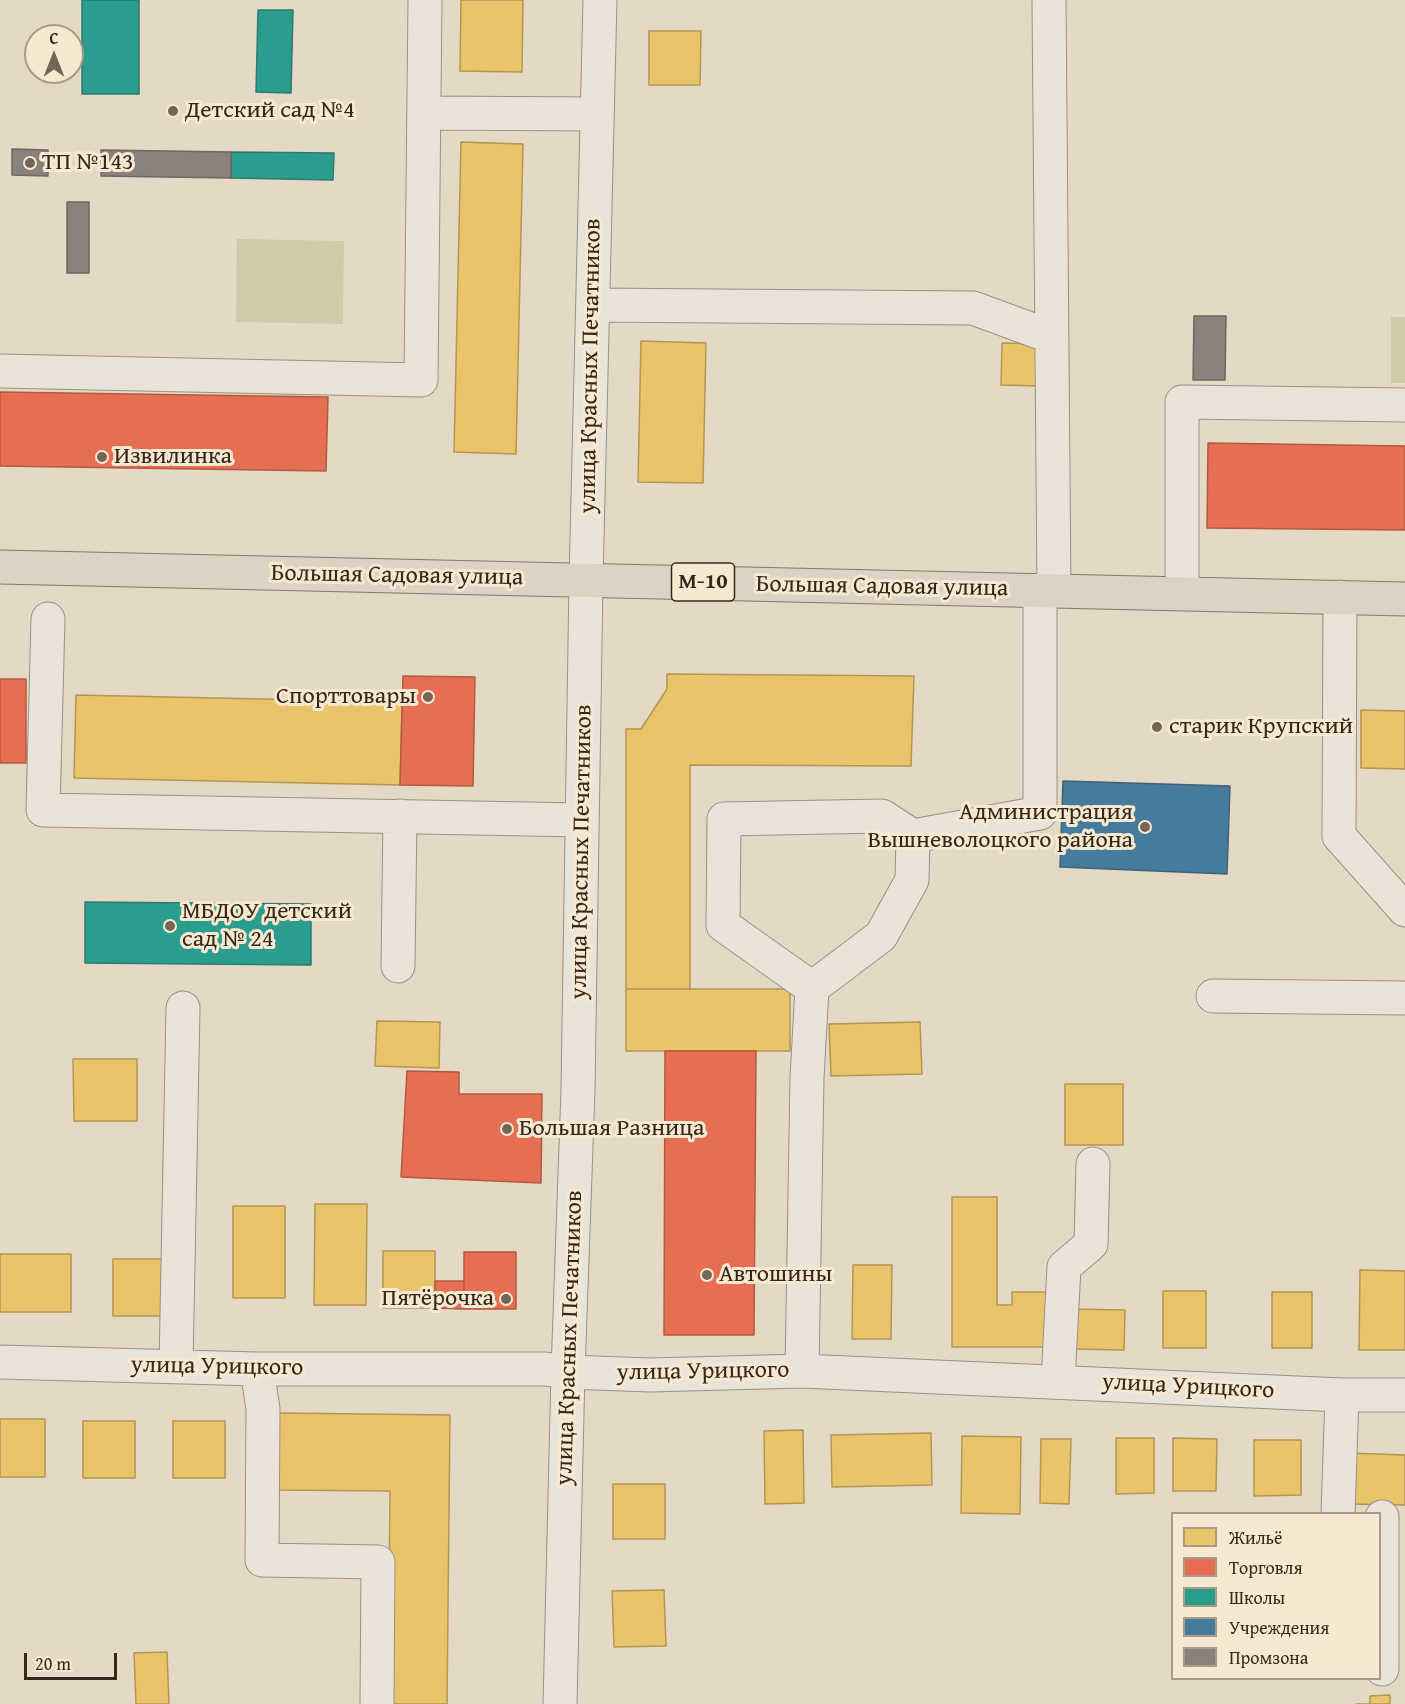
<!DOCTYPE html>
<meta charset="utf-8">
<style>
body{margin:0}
#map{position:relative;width:1405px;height:1704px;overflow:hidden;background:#e4d9c5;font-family:"Gentium Book Plus",serif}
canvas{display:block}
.legend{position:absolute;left:1171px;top:1512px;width:210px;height:168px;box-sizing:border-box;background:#f6e9d1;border:2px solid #aa9b88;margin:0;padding:8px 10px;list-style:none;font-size:18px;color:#37271a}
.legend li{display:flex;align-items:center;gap:12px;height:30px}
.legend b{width:30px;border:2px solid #aa9b88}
.north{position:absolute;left:24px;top:24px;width:60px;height:60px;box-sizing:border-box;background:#f6e9d1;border:2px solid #aa9b88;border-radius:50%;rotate:0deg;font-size:16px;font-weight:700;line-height:24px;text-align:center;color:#37271a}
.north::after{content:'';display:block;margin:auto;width:21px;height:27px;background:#746556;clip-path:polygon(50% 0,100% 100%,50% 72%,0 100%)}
.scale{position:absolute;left:24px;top:1653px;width:93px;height:27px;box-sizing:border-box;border:3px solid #37271a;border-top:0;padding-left:8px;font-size:18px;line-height:21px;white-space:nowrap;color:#37271a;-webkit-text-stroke:4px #f6e9d1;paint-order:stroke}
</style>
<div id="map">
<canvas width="1405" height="1704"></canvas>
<ul class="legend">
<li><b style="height:16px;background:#e9c46a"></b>Жильё</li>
<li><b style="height:16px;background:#e76f51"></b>Торговля</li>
<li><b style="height:16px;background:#2a9d8f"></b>Школы</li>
<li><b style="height:16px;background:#457b9d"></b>Учреждения</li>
<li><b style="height:16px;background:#8a817c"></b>Промзона</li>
</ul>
<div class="north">С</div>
<div class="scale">20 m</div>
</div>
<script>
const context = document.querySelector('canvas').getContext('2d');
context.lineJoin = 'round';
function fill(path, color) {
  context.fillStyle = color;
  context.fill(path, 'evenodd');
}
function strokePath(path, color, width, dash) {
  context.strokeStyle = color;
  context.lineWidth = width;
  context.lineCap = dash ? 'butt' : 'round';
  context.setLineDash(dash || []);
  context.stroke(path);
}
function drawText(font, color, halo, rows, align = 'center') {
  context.font = font + ' "Gentium Book Plus",serif';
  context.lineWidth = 6;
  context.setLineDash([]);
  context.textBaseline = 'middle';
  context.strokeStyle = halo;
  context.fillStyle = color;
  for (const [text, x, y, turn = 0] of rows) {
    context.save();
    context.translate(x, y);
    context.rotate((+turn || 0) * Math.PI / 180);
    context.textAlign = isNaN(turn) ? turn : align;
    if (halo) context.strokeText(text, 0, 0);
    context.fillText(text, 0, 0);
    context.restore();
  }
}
fill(new Path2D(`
 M237,239L344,241L343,324L236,322Z
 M1391,317H1405V383H1391Z`), '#cdcca7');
const homes = new Path2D(`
 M461,0H523L522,72L460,71Z
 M649,31H701L700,85H649Z
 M461,142L523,144L516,454L454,452Z
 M641,341L706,343L703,483L638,482Z
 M1002,343L1039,344L1038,386L1001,385Z
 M667,674L914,676L911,766L690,765V989H626V729H641L667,689Z
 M76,695L402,702L400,785L74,778Z
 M1361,710L1405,711V769L1361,768Z
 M626,989H790V1051H626Z
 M377,1021L440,1022L439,1068L375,1066Z
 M920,1022L922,1074L831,1076L829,1024Z
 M73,1059H137V1121H74Z
 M1065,1084H1123V1145H1065Z
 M952,1197H997V1305H1012V1292H1050V1347H952Z
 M315,1204H367L366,1305H314Z
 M233,1206H285V1298H233Z
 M383,1251H435V1308H383Z
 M0,1254H71V1312H0Z
 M113,1259H166V1316H113Z
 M853,1265H892L891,1339H852Z
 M1360,1270L1405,1271V1350H1359Z
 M1163,1291H1206V1348H1163Z
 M1272,1292H1312V1348H1272Z
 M1070,1309L1125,1310L1124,1350L1069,1349Z
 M279,1413L450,1415L447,1704H388L390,1491L278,1490Z
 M0,1419H45V1477H0Z
 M83,1421H135V1478H83Z
 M173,1421H225V1478H173Z
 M803,1430L804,1503L765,1504L764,1431Z
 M931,1433L932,1485L832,1487L831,1435Z
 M962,1436L1021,1437L1020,1514L961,1513Z
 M1116,1438H1154V1493L1116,1494Z
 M1173,1438L1217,1439L1216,1491H1173Z
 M1041,1439H1071L1069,1504L1040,1503Z
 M1254,1440H1301V1495L1254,1496Z
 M1348,1453L1405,1455V1505L1346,1504Z
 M613,1484H665V1539H613Z
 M664,1590L666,1646L614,1647L612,1591Z
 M167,1652L169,1704H136L134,1653Z
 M1390,1695V1704H1356H1370V1696Z`);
fill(homes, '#e9c46a');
strokePath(homes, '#b49552', 1.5);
const shops = new Path2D(`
 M0,392L328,397L326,471L0,466Z
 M1208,443L1405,446V530L1207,528Z
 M403,676L475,677L473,786L400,785Z
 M0,679H26V763H0Z
 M665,1051H756L754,1335H664Z
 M407,1071L459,1072V1094H542L541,1183L401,1177Z
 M464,1252H516V1309H464Z
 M435,1281H464V1309L435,1308Z`);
fill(shops, '#e76f51');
strokePath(shops, '#b25940', 1.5);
const schools = new Path2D(`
 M82,0H139V94H82Z
 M258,10H293L291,93L256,92Z
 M231,152L334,153L333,180L231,178Z
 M85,902L311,904V965L85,963Z`);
fill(schools, '#2a9d8f');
strokePath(schools, '#2e7a6c', 1.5);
const public = new Path2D(`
 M1063,781L1230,786L1227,874L1060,867Z`);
fill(public, '#457b9d');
strokePath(public, '#416276', 1.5);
const industry = new Path2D(`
 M12,149L48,150V176L12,175Z
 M101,150L231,152V178L101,176Z
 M67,202H89V273H67Z
 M1194,316H1226L1225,380H1193Z`);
fill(industry, '#8a817c');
strokePath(industry, '#71665f', 1.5);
const minor = new Path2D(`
 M1049,0L1054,590
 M424,113L597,114
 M593,305L973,308L1052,337
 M0,371L421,380L425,0
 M1182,593V402L1405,405
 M1340,597L1339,836L1405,910
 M48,619L43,810L582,820
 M913,836L1040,813V590
 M398,966L400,816
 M1213,996L1405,998
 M0,1362L257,1369H545L568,1372L650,1375L802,1371L1342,1395H1405
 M176,1366L183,1008
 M257,1369L263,1409L262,1560L378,1562L377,1704
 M802,1371L807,1078L812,988L881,936L912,880L913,836L882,816L724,819L723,925L812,988
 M1058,1381L1064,1267L1091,1244L1093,1164
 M1338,1514L1342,1395
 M1382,1669V1517
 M560,1704L568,1372L578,1090L586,580L600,0`);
const highway = new Path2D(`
 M0,567L1405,599`);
strokePath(minor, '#989084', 35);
strokePath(highway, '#80786c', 35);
strokePath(minor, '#e9e3d9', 33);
strokePath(highway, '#dcd3c4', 33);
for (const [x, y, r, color] of [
 [173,111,6,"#746556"],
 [30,163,6,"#746556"],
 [102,457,6,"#746556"],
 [428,697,6,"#746556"],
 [1157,727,6,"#746556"],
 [1145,827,6,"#746556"],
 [170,926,6,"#746556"],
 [507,1129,6,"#746556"],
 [707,1275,6,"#746556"],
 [506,1299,6,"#746556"]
]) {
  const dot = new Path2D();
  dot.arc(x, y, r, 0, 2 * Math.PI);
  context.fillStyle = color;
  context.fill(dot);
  strokePath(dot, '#f6e9d1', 2);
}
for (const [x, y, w] of [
 [703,582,63]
]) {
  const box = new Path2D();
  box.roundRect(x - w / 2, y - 19, w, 38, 4.5);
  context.fillStyle = '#f6e9d1';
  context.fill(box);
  strokePath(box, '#37271a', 1.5);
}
drawText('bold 22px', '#37271a', null, [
 ["М-10",703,582]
]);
drawText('24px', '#37271a', '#f6e9d1', [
 ["Детский сад №4",185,111],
 ["ТП №143",42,163],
 ["Извилинка",114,457],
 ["Спорттовары",416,697,"right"],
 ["старик Крупский",1169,727],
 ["Администрация",1133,813,"right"],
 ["Вышневолоцкого района",1133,841,"right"],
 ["МБДОУ детский",182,912],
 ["сад № 24",182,940],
 ["Большая Разница",519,1129],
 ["Автошины",719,1275],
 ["Пятёрочка",494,1299,"right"]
], 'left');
drawText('24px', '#37271a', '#f6e9d1', [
 ["улица Красных Печатников",591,366,-89],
 ["Большая Садовая улица",397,576,1],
 ["Большая Садовая улица",882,587,1],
 ["улица Красных Печатников",582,852,-89],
 ["улица Красных Печатников",570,1338,-88],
 ["улица Урицкого",217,1367,1],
 ["улица Урицкого",703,1372,-1],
 ["улица Урицкого",1188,1387,3]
]);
</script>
